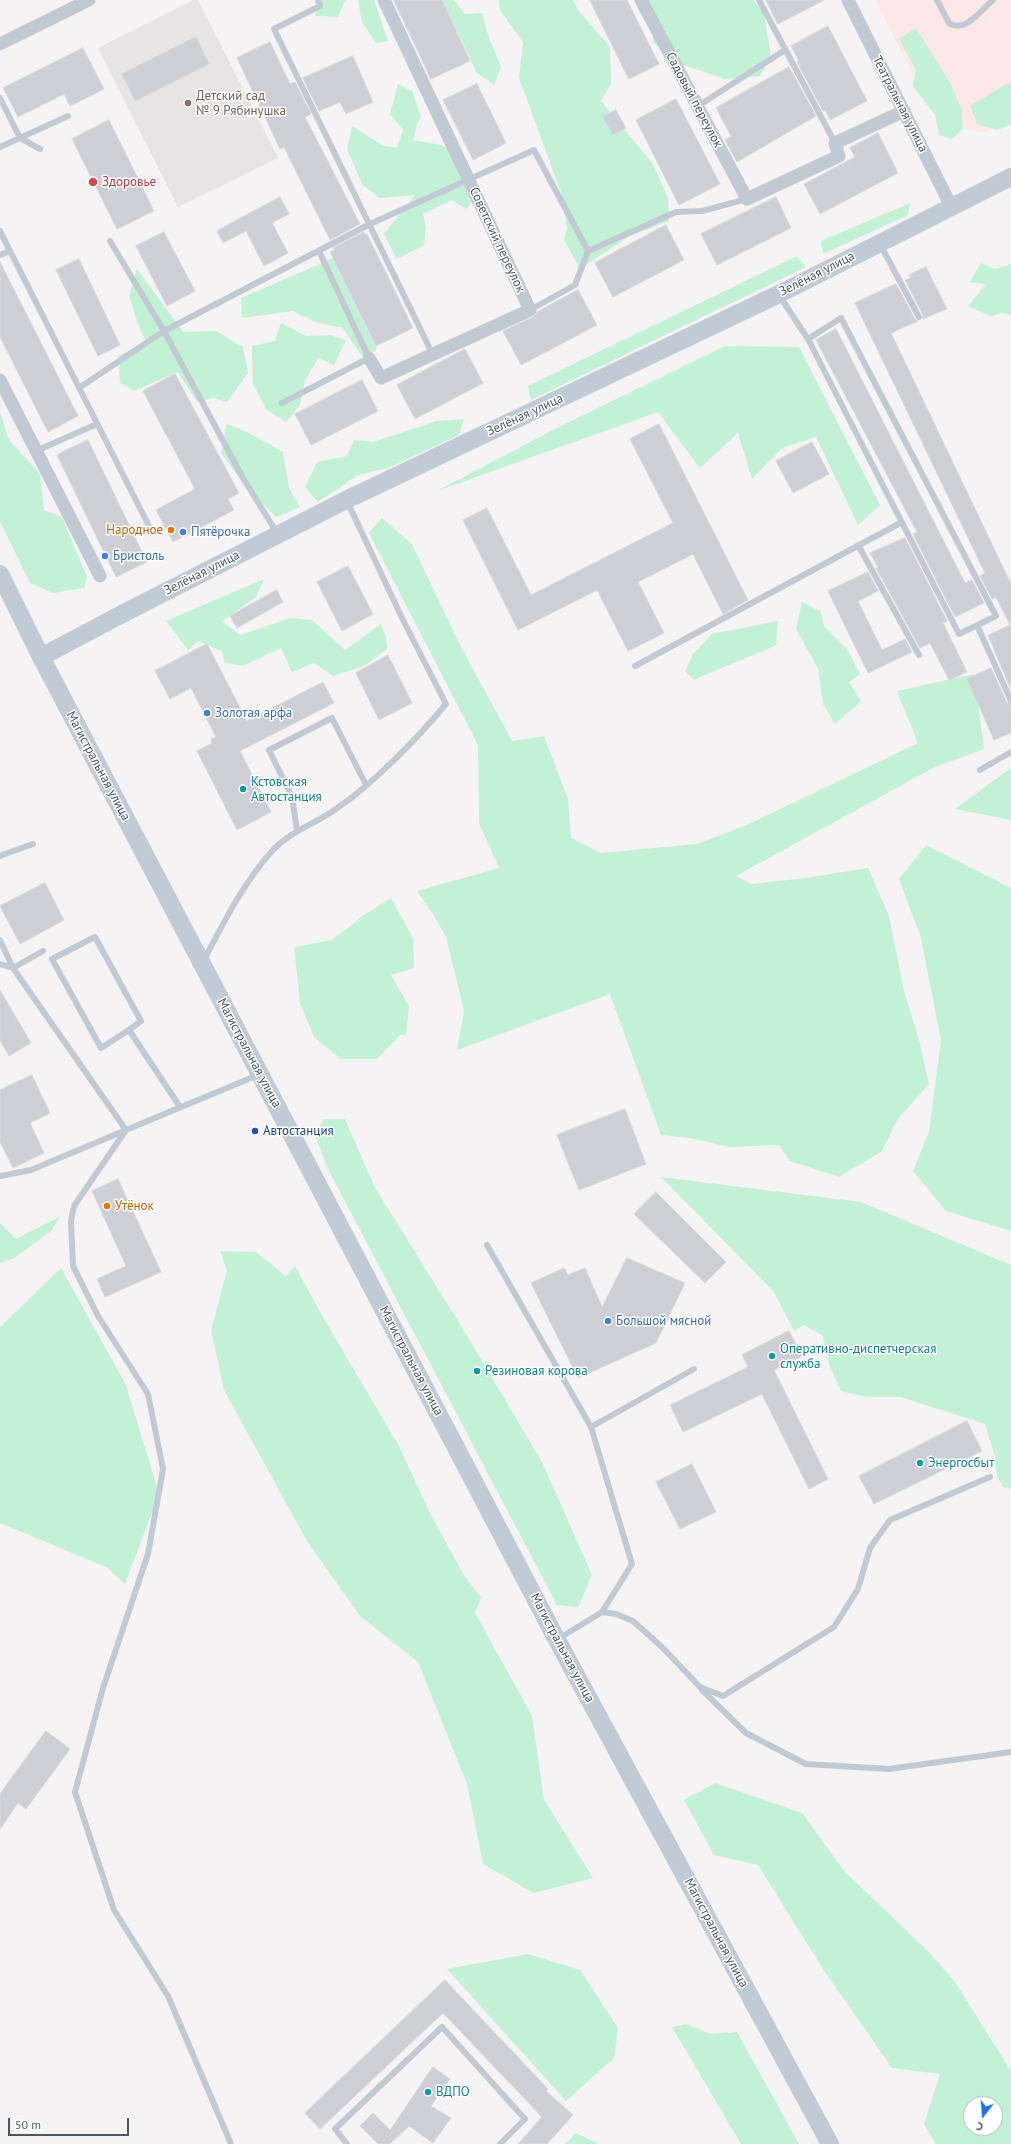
<!DOCTYPE html>
<meta charset="utf-8">
<style>
body{margin:0}
#map{position:relative;width:1011px;height:2144px;overflow:hidden;background:#f5f3f3;font-family:"PT Sans",sans-serif}
canvas{display:block}
.north{position:absolute;left:963px;top:2096px;width:40px;height:40px;box-sizing:border-box;background:#fff;border:1px solid #b7bbc0;border-radius:50%;rotate:197deg;font-size:11px;font-weight:700;line-height:16px;text-align:center;color:#4a5661}
.north::after{content:'';display:block;margin:auto;width:14px;height:18px;background:#1a73e8;clip-path:polygon(50% 0,100% 100%,50% 72%,0 100%)}
.scale{position:absolute;left:8px;top:2118px;width:121px;height:18px;box-sizing:border-box;border:2px solid #4a5661;border-top:0;padding-left:5px;font-size:12px;line-height:14px;white-space:nowrap;color:#4a5661;-webkit-text-stroke:3px #fff;paint-order:stroke}
</style>
<div id="map">
<canvas width="1011" height="2144"></canvas>
<div class="north">С</div>
<div class="scale">50 m</div>
</div>
<script>
const context = document.querySelector('canvas').getContext('2d');
context.lineJoin = 'round';
function fill(path, color) {
  context.fillStyle = color;
  context.fill(path, 'evenodd');
}
function strokePath(path, color, width, dash) {
  context.strokeStyle = color;
  context.lineWidth = width;
  context.lineCap = dash ? 'butt' : 'round';
  context.setLineDash(dash || []);
  context.stroke(path);
}
function drawText(font, color, halo, rows, align = 'center') {
  context.font = font + ' "PT Sans",sans-serif';
  context.lineWidth = 3;
  context.setLineDash([]);
  context.textBaseline = 'middle';
  context.strokeStyle = halo;
  context.fillStyle = color;
  for (const [text, x, y, turn = 0] of rows) {
    context.save();
    context.translate(x, y);
    context.rotate((+turn || 0) * Math.PI / 180);
    context.textAlign = isNaN(turn) ? turn : align;
    if (halo) context.strokeText(text, 0, 0);
    context.fillText(text, 0, 0);
    context.restore();
  }
}
fill(new Path2D(`
 M193,0H198L278,158L178,207L98,48Z`), '#e6e4e5');
fill(new Path2D(`
 M875,0H1011V119L985,132L939,124Z`), '#fce8e6');
fill(new Path2D(`
 M320,0H345L338,17L315,16Z
 M358,0H374L388,41L376,43L362,22Z
 M442,0H454L465,14L482,13L489,38L501,67L494,85L477,73Z
 M499,0H573L578,10L610,47L611,84L601,101L653,164L668,198L669,221L628,237L580,269L564,240L567,229L561,192L519,78L523,42L500,10Z
 M649,0H754L764,14L771,57L760,76L725,79L674,62L653,42V21Z
 M916,28L949,81L962,110L963,129L952,139L939,135L935,115L913,86L916,70L899,39Z
 M1008,83L1011,84V124L998,130L978,125L970,106Z
 M398,84L412,91L421,117L417,124L413,140L441,145L468,161L469,180L481,191L466,209L452,200L423,214L426,228L424,245L397,259L384,234L415,195L379,198L362,184L347,149L352,126L382,145L397,148L403,130L390,114Z
 M910,203L908,215L823,254L821,241Z
 M797,256L806,267L531,400L528,386Z
 M333,258L377,350L362,356L342,327L331,326L313,321L293,311L242,318L241,298Z
 M981,263L995,269L1011,264V315L1001,313L991,316L968,306L986,284L970,282Z
 M137,269L183,332L216,331L243,347L248,373L227,402L213,398L197,402L178,372L134,391L120,383L118,356L147,344L138,324L129,296Z
 M281,323L306,336L330,335L346,340L334,365L318,358L305,381L300,405L286,422L266,409L253,384L252,346L275,341Z
 M725,346L799,347L880,505L858,525L816,437L782,448L752,479L738,433L700,468L658,412L437,491L555,429Z
 M0,412L9,440L40,474L44,510L62,517L87,577L84,588L53,593L30,583L0,521Z
 M464,419L459,435L388,468L358,475L318,502L305,487L317,462L347,456L354,440L373,442L437,421Z
 M227,424L249,433L283,452L289,488L300,507L276,517L246,487L221,453Z
 M382,518L412,544L459,643L512,741L544,736L568,799L571,838L601,853L697,844L749,824L918,743L897,691L974,674L984,749L933,768L736,876L752,884L806,878L868,868L889,916L904,991L919,1040L929,1084L897,1120L882,1151L839,1177L790,1161L779,1145L730,1147L690,1138L661,1135L610,994L457,1050L464,1011L446,937L433,914L417,891L499,868L479,823L478,745L369,533Z
 M264,579L256,597L222,621L240,635L290,618L312,620L345,650L381,624L386,637L387,649L366,665L333,676L314,663L292,672L281,648L243,666L224,662L222,651L198,641L188,650L166,621Z
 M802,602L820,611L824,626L847,649L860,674L849,682L861,701L835,724L823,704L818,668L796,629Z
 M778,621L776,645C749,658 721,667 694,680L685,671L693,654L712,634Z
 M1011,768V820L955,809Z
 M926,845L1011,888V1231L946,1211L913,1171L929,1132L941,1040L921,938L899,879Z
 M391,898L413,938L414,968L391,975L409,1006L406,1035H400L377,1059H341L314,1037L300,1003L294,947L332,940L364,915Z
 M324,1119H345L374,1186L466,1334L542,1462L592,1575L578,1607L557,1605L327,1167L315,1135Z
 M661,1177L861,1202L1011,1265V1489L1003,1487L997,1476L995,1457L985,1424L901,1397H866L841,1391L829,1365L823,1336L804,1325L794,1331L774,1292Z
 M61,1216L51,1231L14,1258L0,1263V1223L16,1239Z
 M220,1251L256,1252L286,1276L295,1266L324,1319L399,1446L431,1515L465,1577L481,1597L475,1613L532,1716L544,1800L593,1878L534,1893L483,1864L467,1784L418,1662L360,1616L307,1541L224,1390L211,1330L227,1271Z
 M61,1268L126,1385L159,1494L125,1584L106,1567L0,1523V1327Z
 M715,1783L802,1813L845,1872L929,1952L955,1982L1011,2071V2144H936L924,2124L940,2074L892,2068L823,1969L758,1865L714,1855L684,1800ZM971,2104H995V2128H971Z
 M528,1954L580,1970L618,2028L614,2058L566,2101L447,1969Z
 M686,2024L710,2034L737,2032L799,2144H741L672,2027Z
 M576,2133L599,2144H565Z`), '#c3f1d5');
const building = new Path2D(`
 M394,0H442L470,61L431,79Z
 M590,0H627L659,64L629,79Z
 M766,0H824L778,24Z
 M828,26L867,101L830,120L825,110L823,111L797,62L799,61L791,46Z
 M196,37L209,64L135,101L122,74Z
 M270,42L290,84L295,82L311,114L305,117L360,224L330,240L284,147L280,149L237,58Z
 M83,48L104,89L70,106L64,94L18,117L3,88Z
 M353,56L373,102L346,114L340,102L319,111L303,78Z
 M789,67L816,116L737,162L725,140L731,136L716,108Z
 M477,84L506,143L473,160L443,100Z
 M676,99L720,184L679,205L636,120Z
 M616,110L626,128L613,135L603,117Z
 M109,120L154,211L117,229L72,139Z
 M878,133L898,173L820,214L804,184L855,157L850,148Z
 M280,197L289,214L272,223L288,253L264,266L246,231L223,243L217,231Z
 M776,197L791,228L717,265L701,234Z
 M666,225L684,260L613,297L595,263Z
 M164,232L195,291L167,306L136,246Z
 M364,232L365,235L367,234L413,328L376,346L330,252L335,250L333,248Z
 M79,259L120,345L98,356L56,270Z
 M0,262L78,416L48,432L0,337Z
 M926,267L947,309L923,319V315L905,280L911,278L909,275Z
 M896,284L915,319L918,321L891,333L1011,584V690L988,635L1010,625L996,597L992,599L980,576L985,573L855,303Z
 M578,290L597,325L521,365L503,331L533,317L537,312Z
 M836,329L965,583L972,580L984,603L955,617L913,534L917,532L816,340Z
 M465,349L483,383L415,419L397,385Z
 M175,374L239,493L228,499L234,510L173,542L156,510L195,489L143,391Z
 M362,380L378,411L311,445L295,414Z
 M659,424L748,600L723,614L693,554L638,582L664,633L628,651L597,590L518,630L463,520L487,508L531,595L673,523L630,439Z
 M88,440L147,562L116,577L57,455Z
 M812,442L829,474L793,493L776,461Z
 M905,538L947,621L943,623L967,672L949,680L930,643L920,648L876,568L878,567L870,553Z
 M348,566L373,614L342,631L317,582Z
 M868,572L878,591L858,601L882,650L905,639L912,652L868,673L828,591Z
 M277,590L283,602L237,628L230,616Z
 M207,644L247,721L323,682L334,703L240,751L271,812L237,830L197,751L212,743L211,739L216,737L191,688L170,699L155,671Z
 M388,655L412,703L379,720L356,673Z
 M991,668L1007,703L1011,705V733L994,740L967,679Z
 M45,883L64,920L20,944L0,906Z
 M0,990L31,1043L9,1056L0,1040Z
 M32,1075L50,1113L30,1123L44,1153L13,1168L0,1142V1090Z
 M625,1109L646,1164L579,1190L557,1135Z
 M118,1179L161,1272L105,1297L97,1279L126,1266L92,1191Z
 M656,1192L726,1262L705,1283L634,1214Z
 M627,1258L685,1283L656,1343L578,1378L531,1283L564,1268L568,1275L585,1268L602,1307Z
 M789,1331L802,1356L774,1370L828,1479L809,1489L762,1394L683,1432L670,1405L748,1367L742,1355Z
 M967,1421L982,1451L874,1504L859,1476Z
 M692,1464L716,1512L680,1529L656,1482Z
 M46,1731L70,1749L26,1809L18,1803L0,1829V1794Z
 M445,1980L548,2089L546,2091L573,2115L547,2144H518L542,2117L443,2013L320,2129L305,2113Z
 M433,2067L450,2079L431,2106L451,2118L433,2143L409,2126L390,2144H378L360,2126L373,2113L390,2130Z`);
fill(building, '#cdcfd5');
strokePath(building, '#d7d9de', 1);
strokePath(new Path2D(`
 M318,0L320,6L274,29L433,355
 M759,0L835,143
 M937,0L949,23C965,34 981,10 993,0
 M0,98L20,138L40,149
 M698,106L785,50
 M0,147L68,116
 M0,231L152,532
 M110,241L164,331L370,224L534,150L588,251
 M880,244L919,317
 M0,255L10,251
 M779,295L808,339L959,634L996,616L841,318L808,339
 M530,310L575,285L588,251L676,212L702,211L747,199
 M79,388L164,331L243,478L277,533
 M282,403L369,358L319,251
 M36,451L97,424
 M858,545L919,655
 M977,625L1011,701
 M635,666L902,522
 M980,770L1011,752
 M297,830L292,797L269,750L332,718L366,785
 M0,856L33,844
 M0,940L13,968L43,951
 M204,960C224,922 243,883 273,850C291,831 315,824 336,809C374,783 417,739 446,704L403,620L347,501
 M0,964L13,968L126,1130L31,1170L0,1176
 M129,1030L141,1021L95,937L52,959L101,1048L129,1030L180,1107
 M487,1245L591,1427
 M602,1612L632,1564L591,1427L694,1369
 M558,1639L602,1612L616,1614L633,1621L663,1648L700,1687L723,1696L834,1627L858,1589L870,1548L890,1520L990,1477
 M702,1690L746,1733L806,1764L889,1769L1011,1752
 M231,2144L168,1996L114,1910L75,1792L103,1688L148,1554L163,1469L148,1394L98,1316L73,1266L71,1221L74,1206L126,1130L258,1075
 M347,2144L335,2129L442,2027L525,2119L500,2144`), '#c1cad2', 6);
strokePath(new Path2D(`
 M641,0L747,199L839,156L835,143L904,111
 M848,0L952,208
 M0,44L89,0
 M369,358L381,378L530,310L384,0
 M0,380L100,576`), '#c1cad2', 13);
strokePath(new Path2D(`
 M0,574L41,657L557,1640L830,2144
 M41,657L122,614L346,500L779,294L1011,177`), '#c1cbd6', 18);
for (const [x, y, r, color] of [
 [188,103,4,"#8d6e63"],
 [93,182,5,"#e0444e"],
 [171,530,4,"#e8710a"],
 [183,532,4,"#3f7fe0"],
 [105,556,4,"#3f7fe0"],
 [207,713,4,"#3f7fe0"],
 [243,789,4,"#0f9aa8"],
 [255,1131,4,"#1a4fb4"],
 [107,1206,4,"#e8710a"],
 [608,1321,4,"#3f7fe0"],
 [772,1356,4,"#0f9aa8"],
 [477,1371,4,"#0f9aa8"],
 [920,1463,4,"#0f9aa8"],
 [428,2092,4,"#0f9aa8"]
]) {
  const dot = new Path2D();
  dot.arc(x, y, r, 0, 2 * Math.PI);
  context.fillStyle = color;
  context.fill(dot);
  strokePath(dot, '#fff', 1.5);
}
drawText('13px', '#785e54', '#fff', [
 ["Детский сад",196,96],
 ["№ 9 Рябинушка",196,111]
], 'left');
drawText('13px', '#4a5661', '#fff', [
 ["Садовый переулок",694,100,62],
 ["Театральная улица",900,104,63],
 ["Советский переулок",497,240,65],
 ["Зелёная улица",817,274,-27],
 ["Зелёная улица",525,415,-25],
 ["Зелёная улица",202,573,-27],
 ["Магистральная улица",98,766,62],
 ["Магистральная улица",249,1053,62],
 ["Магистральная улица",411,1361,62],
 ["Магистральная улица",562,1648,62],
 ["Магистральная улица",716,1933,62]
]);
drawText('13px', '#be3a42', '#fff', [
 ["Здоровье",102,182]
], 'left');
drawText('13px', '#c56008', '#fff', [
 ["Народное",163,530],
 ["Утёнок",115,1206,"left"]
], 'right');
drawText('13px', '#366cbe', '#fff', [
 ["Пятёрочка",191,532],
 ["Бристоль",113,556],
 ["Золотая арфа",215,713],
 ["Большой мясной",616,1321]
], 'left');
drawText('13px', '#0d838f', '#fff', [
 ["Кстовская",251,782],
 ["Автостанция",251,797],
 ["Оперативно-диспетчерская",780,1349],
 ["служба",780,1364],
 ["Резиновая корова",485,1371],
 ["Энергосбыт",928,1463],
 ["ВДПО",436,2092]
], 'left');
drawText('13px', '#164399', '#fff', [
 ["Автостанция",263,1131]
], 'left');
</script>
